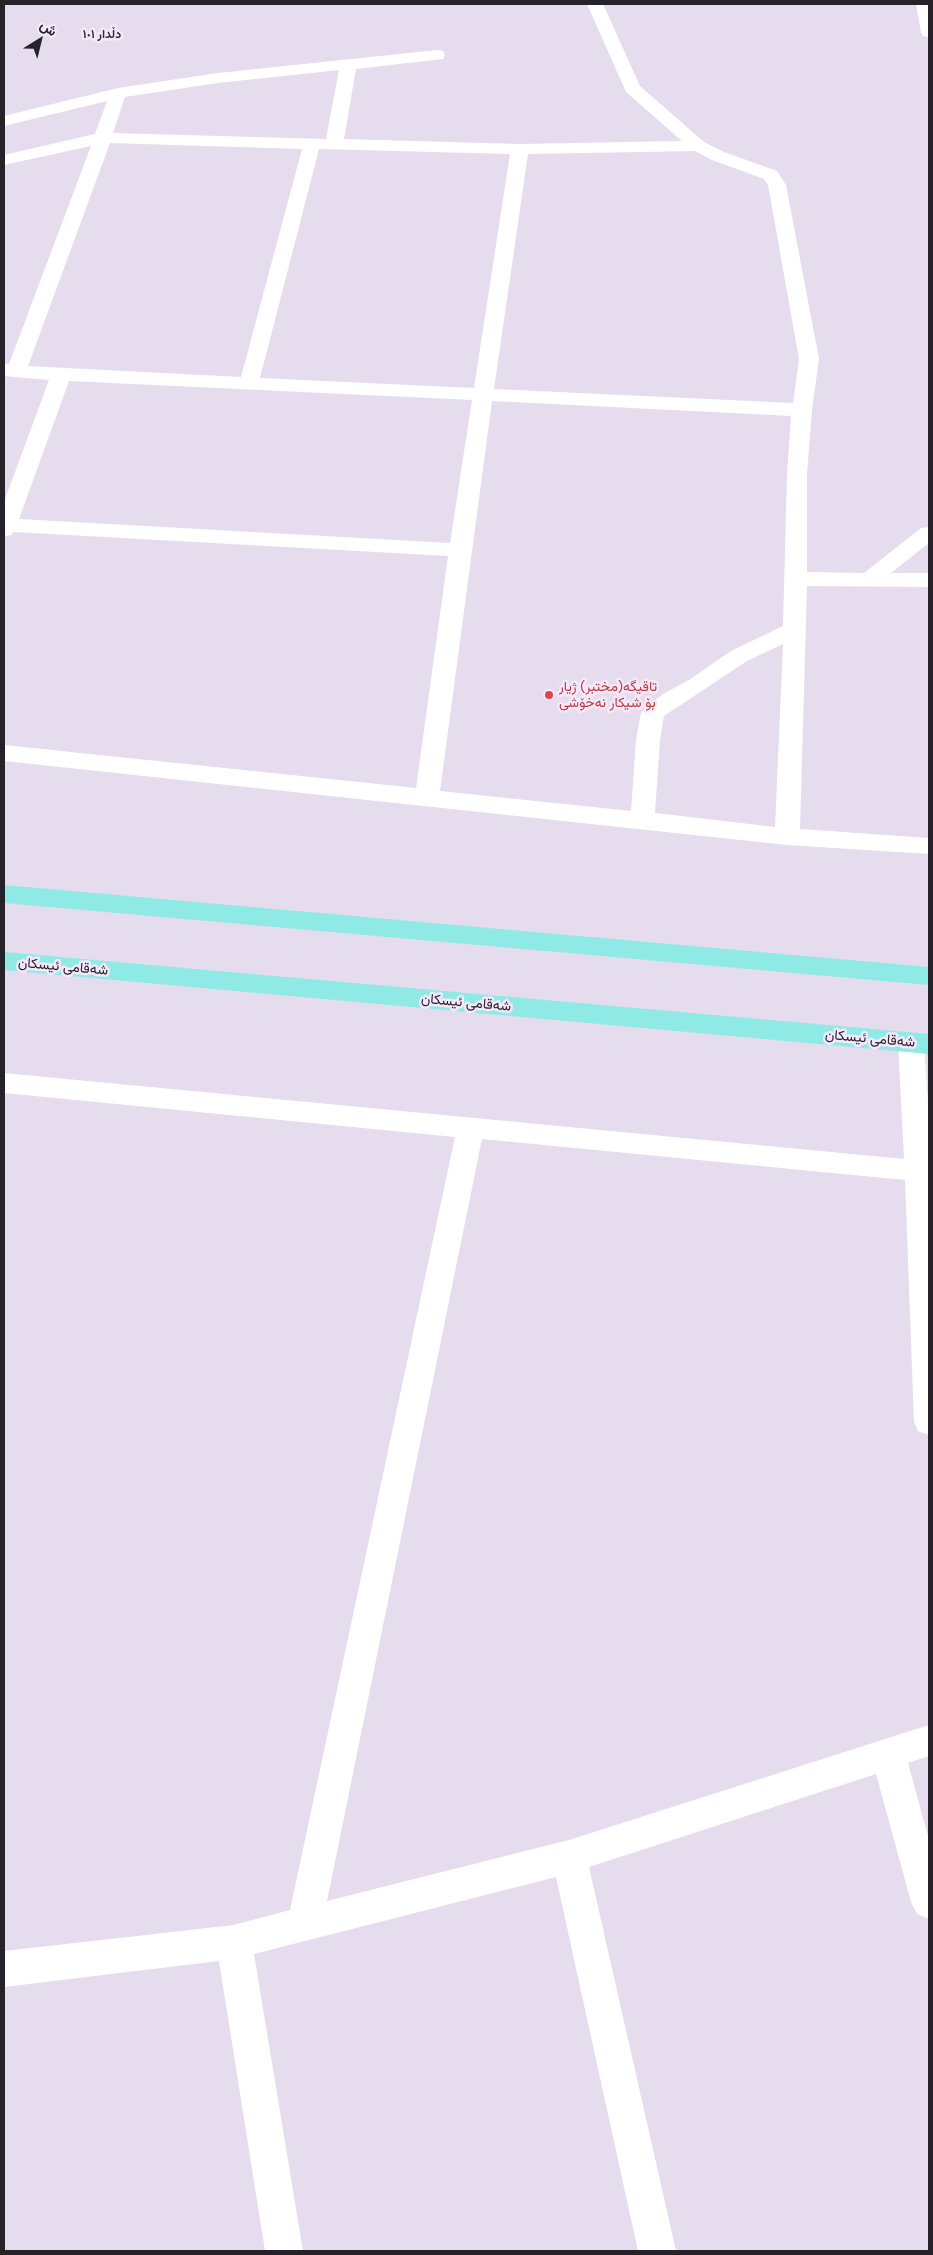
<!DOCTYPE html>
<meta charset="utf-8">
<style>
body{margin:0}
#map{position:relative;width:933px;height:2255px;overflow:hidden;background:#e5dced;font-family:"DM Sans",Vazirmatn,sans-serif}
canvas{display:block}
.frame{position:absolute;inset:0;border:5px solid #262229;pointer-events:none}
.north{position:absolute;left:15px;top:15px;width:50px;height:50px;-webkit-text-stroke:4px #f3e9fa;paint-order:stroke;rotate:36deg;font-size:14px;font-weight:700;line-height:20px;text-align:center;color:#262229}
.north::after{content:'';display:block;margin:auto;width:18px;height:22px;background:#262229;clip-path:polygon(50% 0,100% 100%,50% 72%,0 100%)}
</style>
<div id="map">
<canvas width="933" height="2255"></canvas>
<div class="frame"></div>
<div class="north">ش</div>
</div>
<script>
const context = document.querySelector('canvas').getContext('2d');
context.lineJoin = 'round';
function fill(path, color) {
  context.fillStyle = color;
  context.fill(path, 'evenodd');
}
function strokePath(path, color, width, dash) {
  context.strokeStyle = color;
  context.lineWidth = width;
  context.lineCap = dash ? 'butt' : 'round';
  context.setLineDash(dash || []);
  context.stroke(path);
}
function drawText(font, color, halo, rows, align = 'center') {
  context.font = font + ' "DM Sans",Vazirmatn,sans-serif';
  context.lineWidth = 5;
  context.setLineDash([]);
  context.textBaseline = 'middle';
  context.strokeStyle = halo;
  context.fillStyle = color;
  for (const [text, x, y, turn = 0] of rows) {
    context.save();
    context.translate(x, y);
    context.rotate((+turn || 0) * Math.PI / 180);
    context.textAlign = isNaN(turn) ? turn : align;
    if (halo) context.strokeText(text, 0, 0);
    context.fillText(text, 0, 0);
    context.restore();
  }
}
fill(new Path2D(`
 M587,4H603L640,86L704,142L724,152L777,171L786,185L819,359L812,410L807,474V572L864,573L921,528L929,527V543L891,573H929V587L807,586L800,829L929,838V854L787,845L4,761V745L416,788L448,556L13,532L12,535L4,536V502L49,380L4,376V364H9L91,146L4,165V155L95,134L107,101L4,126V116L118,88L218,73L437,50L443,51L445,55L443,59L356,69L344,139L520,144L682,141L626,92ZM339,70L326,139L113,133L125,97L218,83ZM110,143L302,149L241,377L28,366ZM319,149L510,154L474,388L260,378ZM695,151L712,160L764,179L768,185L799,359L793,403L494,389L528,154ZM69,381L472,400L450,543L19,519ZM492,401L791,416L787,474L783,626L731,651L689,680L663,694L645,708L641,713L636,740L631,811L440,791ZM783,644L775,827L655,813L660,740L664,716L747,661Z
 M916,4H929V37L923,36L921,32Z
 M911,1033L920,1036L924,1043L929,1116V1435L918,1431L914,1422L905,1180L482,1139L327,1901L569,1840L929,1725V1756L908,1763L929,1840V1919L917,1914L911,1902L876,1774L589,1867L676,2251H638L556,1877L254,1954L303,2251H265L219,1961L4,1987V1951L234,1925L290,1910L455,1137L4,1093V1073L904,1159L898,1043L902,1036Z`), '#fff');
fill(new Path2D(`
 M4,885L929,967V985L4,903Z
 M4,952L929,1034V1054L4,970Z`), '#8feae6');
for (const [x, y, r, color] of [
 [549,695,5,"#e0444e"]
]) {
  const dot = new Path2D();
  dot.arc(x, y, r, 0, 2 * Math.PI);
  context.fillStyle = color;
  context.fill(dot);
  strokePath(dot, '#f3e9fa', 2);
}
drawText('bold 12px', '#342c39', '#f3e9fa', [
 ["دڵدار ١٠١",102,35]
]);
drawText('14px', '#be3a42', '#f3e9fa', [
 ["تاقیگە(مختبر) ژیار",559,687],
 ["بۆ شیکار نەخۆشی",559,703]
], 'left');
drawText('14px', '#262229', '#f3e9fa', [
 ["شەقامی ئیسکان",63,967,5],
 ["شەقامی ئیسکان",466,1003,5],
 ["شەقامی ئیسکان",870,1039,5]
]);
</script>
